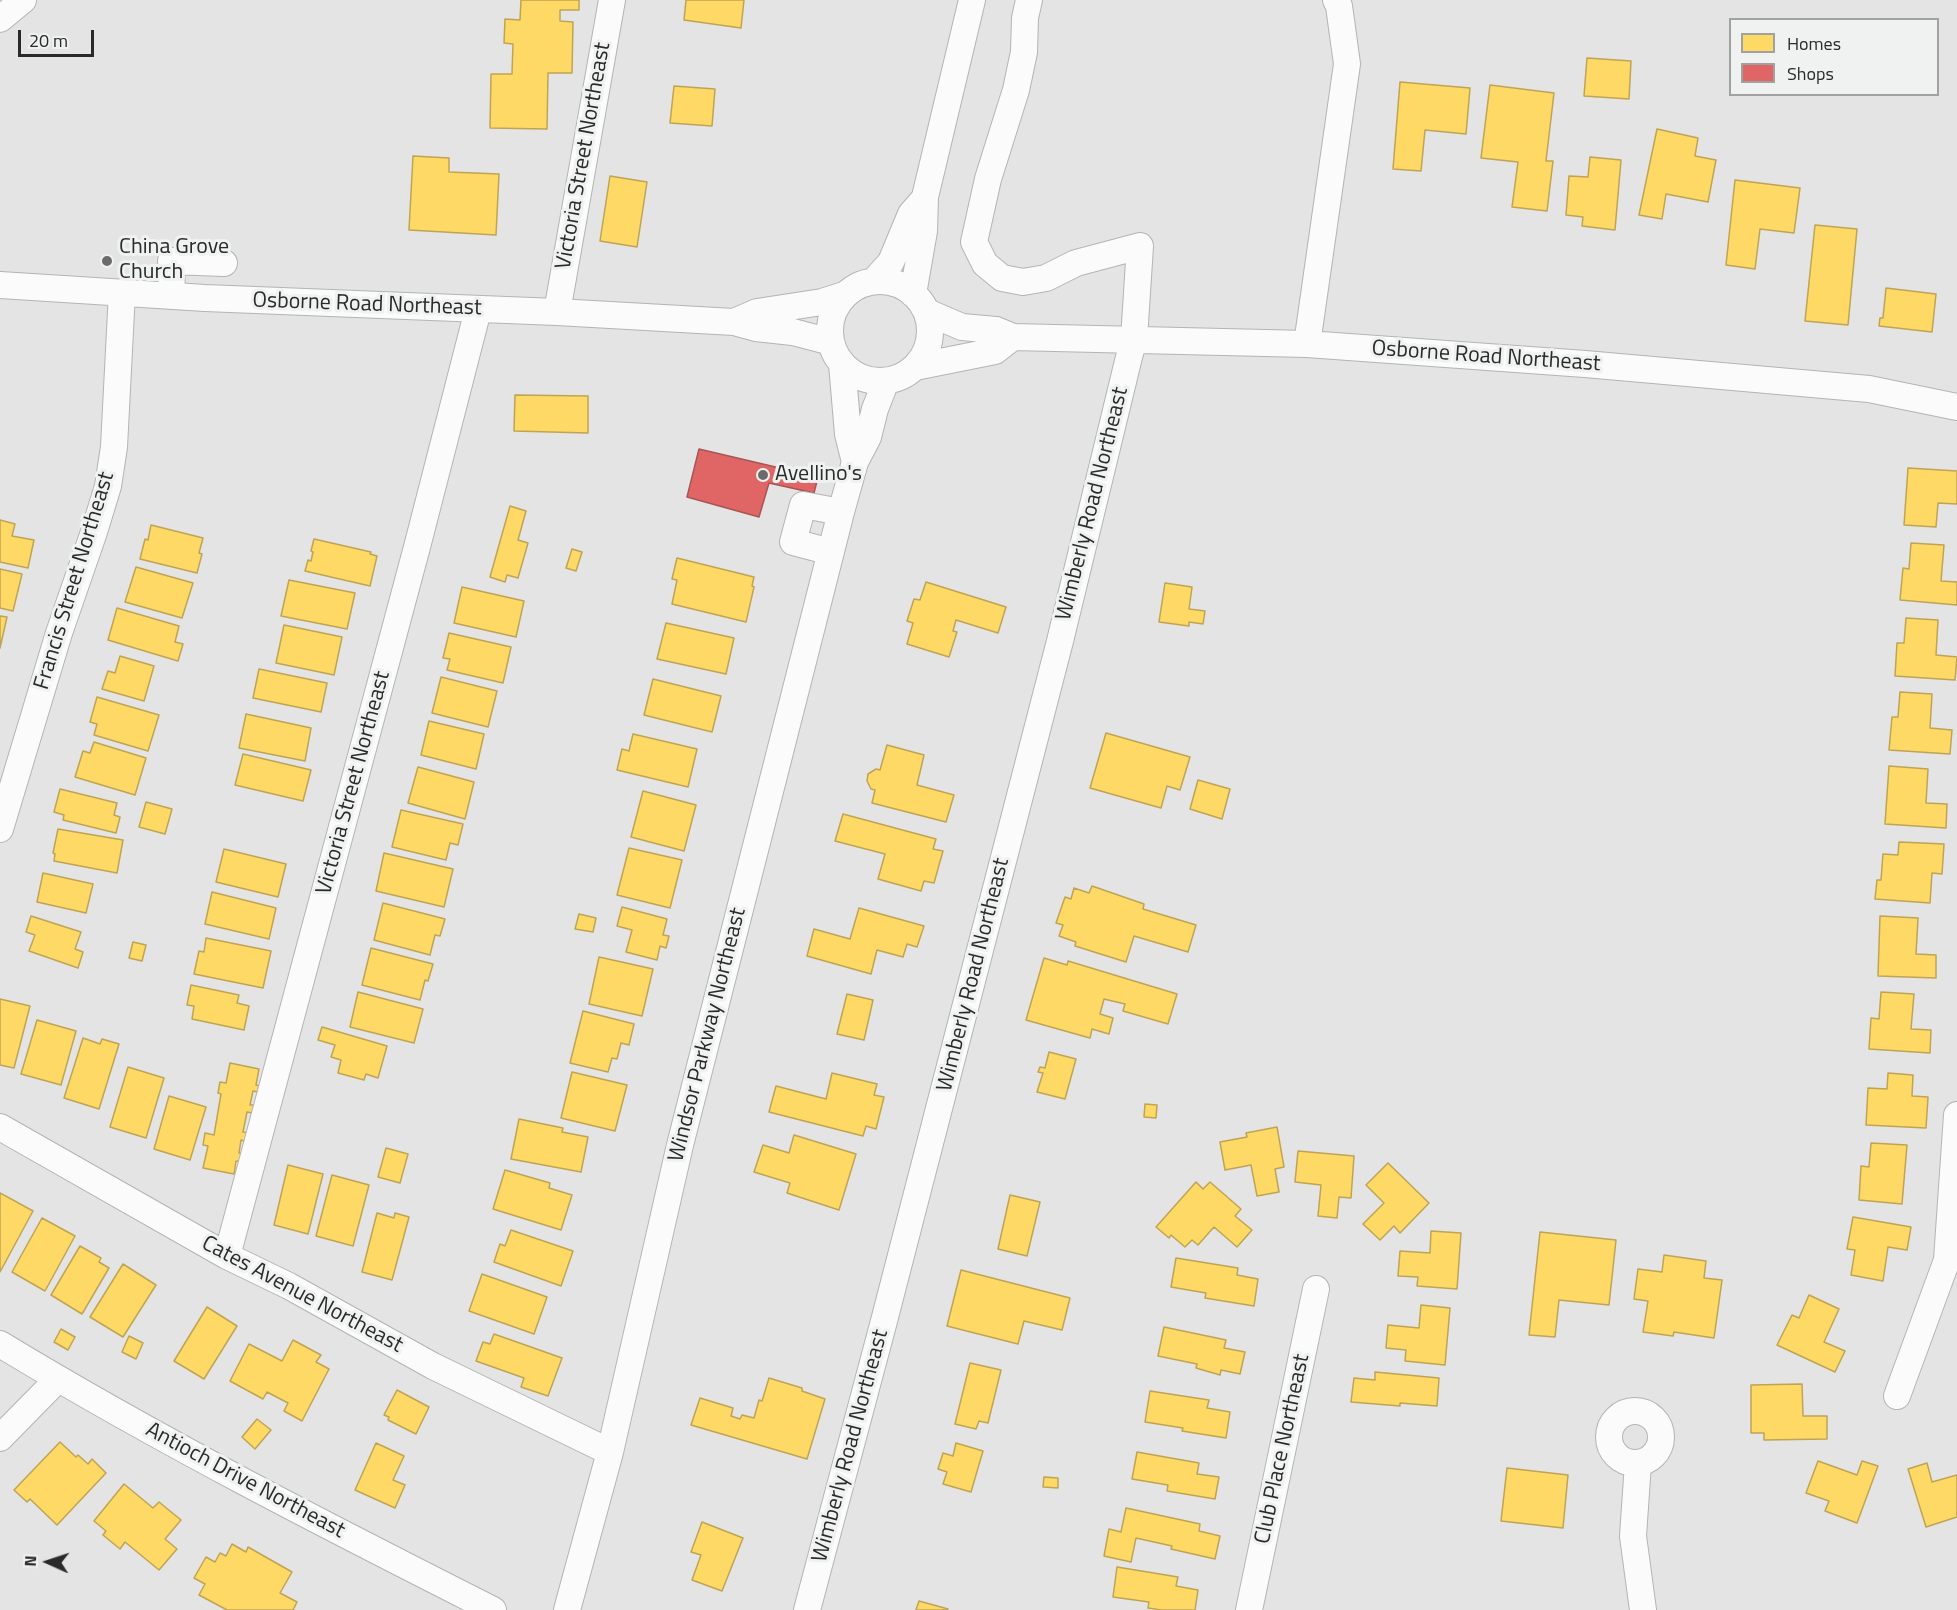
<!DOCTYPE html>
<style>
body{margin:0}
#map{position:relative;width:1957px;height:1610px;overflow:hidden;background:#e3e4e3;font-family:"Titillium Web",sans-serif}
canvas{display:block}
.legend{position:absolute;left:1729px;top:18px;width:210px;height:78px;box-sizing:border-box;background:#eff2f0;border:2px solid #a0a2a0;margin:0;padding:8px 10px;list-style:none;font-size:18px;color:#292a29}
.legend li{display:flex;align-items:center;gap:12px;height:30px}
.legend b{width:30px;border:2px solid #a0a2a0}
.north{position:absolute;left:18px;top:1532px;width:60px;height:60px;-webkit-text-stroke:4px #eff2f0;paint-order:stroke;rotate:273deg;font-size:16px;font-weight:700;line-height:24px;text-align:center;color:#292a29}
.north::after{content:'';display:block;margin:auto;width:21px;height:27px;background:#292a29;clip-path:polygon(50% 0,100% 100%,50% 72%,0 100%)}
.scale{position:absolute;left:18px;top:30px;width:76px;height:27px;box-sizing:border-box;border:3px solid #292a29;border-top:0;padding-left:8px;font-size:18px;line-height:21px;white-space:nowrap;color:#292a29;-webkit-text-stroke:4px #eff2f0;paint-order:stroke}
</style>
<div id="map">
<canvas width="1957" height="1610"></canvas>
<ul class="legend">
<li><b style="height:16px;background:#ffd966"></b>Homes</li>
<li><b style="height:16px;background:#e06666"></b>Shops</li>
</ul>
<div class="north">N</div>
<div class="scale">20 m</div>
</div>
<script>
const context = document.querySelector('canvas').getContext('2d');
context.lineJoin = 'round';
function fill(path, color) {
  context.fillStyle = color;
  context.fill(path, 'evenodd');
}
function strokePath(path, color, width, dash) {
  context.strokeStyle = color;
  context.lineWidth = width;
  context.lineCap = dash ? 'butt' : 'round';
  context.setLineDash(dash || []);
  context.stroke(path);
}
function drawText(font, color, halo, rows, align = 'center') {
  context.font = font + ' "Titillium Web",sans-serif';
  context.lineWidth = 6;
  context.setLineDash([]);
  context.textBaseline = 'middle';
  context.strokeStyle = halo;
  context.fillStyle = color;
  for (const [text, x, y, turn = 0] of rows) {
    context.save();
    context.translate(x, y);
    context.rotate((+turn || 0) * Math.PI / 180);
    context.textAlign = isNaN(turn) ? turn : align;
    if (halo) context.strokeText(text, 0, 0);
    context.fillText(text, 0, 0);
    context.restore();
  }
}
const homes = new Path2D(`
 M521,0H579V10H560V21L573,22L572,73H548L547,129L490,128L491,74H512L513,44L504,43L505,19L520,20Z
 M686,0H744L741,28L684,20Z
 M1587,58L1631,61L1629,99L1584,96Z
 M1400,82L1470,88L1466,134L1425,130L1421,171L1393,169Z
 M1490,85L1554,93L1546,161H1553L1547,211L1512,207L1518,162L1481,158Z
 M674,86L715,89L712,126L670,123Z
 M1657,129L1698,138L1695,156L1716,160L1708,202L1666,194L1662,219L1639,215Z
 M413,156L449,158V172L499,174L496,235L409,230Z
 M1590,157L1621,160L1615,230L1582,226L1583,217L1566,215L1569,176L1588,177Z
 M610,176L647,182L637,247L600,241Z
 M1735,180L1800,188L1794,233L1760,229L1755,269L1726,265Z
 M1815,225L1857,229L1848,325L1805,321Z
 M1886,288L1936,294L1932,332L1879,326L1880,318H1883Z
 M515,395L588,396V433L514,431Z
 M1908,468L1957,471V504L1938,503L1936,527L1904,525Z
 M510,506L526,511L518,540L528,543L518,578L507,575L505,582L490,577Z
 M0,520L15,524L12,536L34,540L28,568L0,562Z
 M151,525L203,538L199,553L202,554L197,573L140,559L145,539L148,540Z
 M314,539L371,552L370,554L377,556L370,586L305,571L308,560L311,561L313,552L311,551Z
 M1911,543L1944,545L1941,581L1957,582V605L1900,600L1903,568L1909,569Z
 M572,549L582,552L576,571L566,568Z
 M677,558L754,577L752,586L754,587L746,622L672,604L677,580L672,579Z
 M136,567L193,583L182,618L125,602Z
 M0,569L22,574L13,611L0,608Z
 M289,580L355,593L347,629L281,616Z
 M926,582L1006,607L998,633L956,620L953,631L957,632L949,657L907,644L913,623L907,621L914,599L920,600Z
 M1165,583L1192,587L1189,609L1205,611L1203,624L1189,622V626L1159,622Z
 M462,587L524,601L516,637L454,623Z
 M117,608L179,626L175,642L183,644L178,661L108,640Z
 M0,616L7,617L0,648Z
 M1906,618L1938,620L1936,655L1957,657L1955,680L1895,676L1897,643H1904Z
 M666,623L734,638L726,674L657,659Z
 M284,625L342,637L334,675L276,663Z
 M449,633L511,647L503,683L447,670L450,659L443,658Z
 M120,656L154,666L144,701L102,689L108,671L115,673Z
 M259,669L327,683L321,712L253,698Z
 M441,677L497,691L488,727L432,713Z
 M653,679L721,696L712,732L644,715Z
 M1900,692L1932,694L1930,728L1952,730L1950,754L1889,750L1892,717H1898Z
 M97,697L159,715L148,751L94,735L97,724L90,722Z
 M246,714L311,728L305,761L239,748Z
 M429,721L484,734L476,769L421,755Z
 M1106,733L1190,757L1180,790L1167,786L1161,808L1090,788Z
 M633,734L697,749L688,787L617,770L622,749L629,751Z
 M94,742L146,758L135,795L75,777L83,751L90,753Z
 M887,745L924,755L917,785L954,795L946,822L872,803L875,790L871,789L867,781L868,774L876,769L880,770Z
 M243,754L311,770L303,801L235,785Z
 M1889,766L1928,769L1926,803L1947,804L1946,828L1885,824Z
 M418,767L474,782L465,819L408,803Z
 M1198,780L1230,789L1222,819L1190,809Z
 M60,789L117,803L114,815L120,817L116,833L63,820L64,815L54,812Z
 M643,791L696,805L684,851L631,837Z
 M146,802L172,809L165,834L139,827Z
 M401,810L463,824L458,845L450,843L446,860L392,847Z
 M843,814L936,839L933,849L943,851L934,883L924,881L921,891L878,879L885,854L835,841Z
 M58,829L123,840L117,873L54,861L55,854L53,853Z
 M1899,842L1944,844L1942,874L1932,873L1930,903L1875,899L1877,880H1881L1883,854L1898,855Z
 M629,848L682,860L670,908L617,895Z
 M224,849L286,864L278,897L216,882Z
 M384,853L453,869L444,907L376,891Z
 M43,873L93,884L86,913L37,902Z
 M1092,886L1144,904L1143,909L1196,925L1188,952L1134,936L1126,962L1075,946L1076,942L1059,936L1063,925L1056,923L1065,897L1071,899L1074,888L1089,893Z
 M212,892L276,908L269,939L205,924Z
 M383,903L445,919L440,936L435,935L430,955L374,940Z
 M622,907L667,919L663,935L669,936L666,948L660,946L657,960L626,952L632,930L617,926Z
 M859,908L924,926L917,947L907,944L903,957L877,950L871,974L807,956L814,929L850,939Z
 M579,914L596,918L593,932L575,929Z
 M31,916L81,932L75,949L83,952L78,968L29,951L35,935L26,932Z
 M1880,916L1918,918L1916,954L1936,955V978L1878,976Z
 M206,938L271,951L263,988L194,974L199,951L204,952Z
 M133,942L146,945L142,961L129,958Z
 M371,948L433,964L428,981L425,980L420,1000L362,985Z
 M599,957L653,969L642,1016L589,1004Z
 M1044,958L1067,965L1068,961L1177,994L1168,1024L1123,1011L1125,1004L1104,999L1100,1014L1113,1018L1109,1034L1092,1029L1090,1038L1026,1020Z
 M191,985L239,995L237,1003L249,1006L244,1030L192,1019L194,1006L187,1005Z
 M358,992L423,1009L414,1043L350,1027Z
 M1881,992L1914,994L1911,1029L1931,1030L1930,1053L1869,1049L1871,1018L1879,1019Z
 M847,994L873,1000L864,1040L837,1034Z
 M0,999L30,1006L14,1068L0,1065Z
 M583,1011L634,1024L629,1045L621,1043L617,1059L612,1058L608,1072L570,1063Z
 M37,1020L76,1031L61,1085L21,1074Z
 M322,1027L387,1046L378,1078L366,1074L364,1080L338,1073L341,1060L331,1057L335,1045L318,1040Z
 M83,1038L100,1044L102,1039L119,1044L99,1109L64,1098Z
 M1049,1052L1076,1059L1065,1099L1037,1092L1043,1073L1038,1072L1040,1067L1045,1068Z
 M230,1063L259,1069L256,1085L259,1086L258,1092L253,1091L250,1105H254L252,1113L247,1112L243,1132L249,1133L247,1142L241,1140L239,1153L244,1154L242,1162L236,1161L234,1174L203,1168L208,1146L203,1145L205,1133L214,1135L221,1094L218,1093L220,1082L226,1083Z
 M128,1067L164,1078L146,1138L110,1127Z
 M572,1072L627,1085L615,1131L561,1118Z
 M832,1073L877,1084L874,1095L884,1097L876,1129L866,1126L863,1136L769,1112L776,1086L826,1099Z
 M1888,1073L1913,1075L1912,1096L1928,1097L1926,1128L1866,1125L1868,1088L1887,1089Z
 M169,1096L206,1107L190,1160L154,1149Z
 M1145,1104L1157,1105L1156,1118L1144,1117Z
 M519,1119L563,1128L562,1132L588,1137L581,1172L511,1159Z
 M1277,1127L1284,1167L1275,1169L1279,1192L1257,1196L1251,1165L1225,1170L1220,1142L1247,1137L1246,1133Z
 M794,1135L856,1154L839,1210L787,1193L790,1183L754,1172L763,1145L789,1153Z
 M1871,1143L1907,1145L1902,1204L1859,1200L1861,1166L1869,1167Z
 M386,1148L408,1154L400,1183L378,1177Z
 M1298,1151L1354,1156L1351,1198L1339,1197L1337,1218L1318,1216L1321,1185L1295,1182Z
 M1388,1163L1429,1203L1400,1233L1394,1226L1380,1240L1363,1224L1384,1203L1366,1185Z
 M288,1165L323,1174L308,1234L274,1225Z
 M505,1170L550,1183L549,1188L572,1195L561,1230L493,1209Z
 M332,1175L369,1185L353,1246L316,1236Z
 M1196,1182L1203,1189L1210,1182L1241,1209L1235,1216L1252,1230L1237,1247L1214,1227L1198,1245L1192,1240L1185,1247L1171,1235L1169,1238L1156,1227Z
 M0,1193L33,1211L0,1272Z
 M1010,1195L1040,1202L1027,1256L998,1249Z
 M377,1213L394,1218L395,1213L409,1217L392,1280L362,1272Z
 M1853,1217L1911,1227L1907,1250L1888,1247L1883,1281L1851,1275L1855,1250L1847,1249Z
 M42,1218L75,1236L45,1291L12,1272Z
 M511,1230L573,1251L561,1286L494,1262L500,1244L505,1246Z
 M1431,1231L1461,1233L1457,1289L1417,1286L1418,1277L1398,1276L1400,1251L1430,1253Z
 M1540,1232L1616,1240L1609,1305L1559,1300L1555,1337L1529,1335Z
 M80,1246L101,1258L99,1262L109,1268L82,1314L51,1295Z
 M1664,1255L1706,1261L1704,1278L1722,1280L1714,1338L1674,1332L1673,1336L1643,1332L1648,1301L1634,1299L1638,1269L1662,1272Z
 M1176,1258L1238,1268L1237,1275L1258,1279L1254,1306L1205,1298L1206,1293L1171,1287Z
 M123,1264L156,1285L123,1337L90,1317Z
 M961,1270L1070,1298L1062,1330L1024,1321L1018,1344L947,1326Z
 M482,1274L547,1297L534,1334L469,1311Z
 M1809,1295L1839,1309L1824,1342L1845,1351L1835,1372L1777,1345L1792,1315L1799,1318Z
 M1421,1305L1450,1308L1445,1365L1405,1361L1406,1350L1386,1348L1388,1325L1419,1328Z
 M207,1307L237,1326L204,1379L174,1361Z
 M1164,1327L1226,1340L1224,1348L1245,1352L1240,1374L1221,1370L1220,1375L1196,1368L1197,1364L1158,1356Z
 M61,1329L75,1337L68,1350L54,1342Z
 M494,1334L562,1358L548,1396L521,1387L524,1378L476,1361L483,1342L490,1344Z
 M129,1336L143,1343L136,1359L122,1352Z
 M293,1340L321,1355L316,1362L329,1369L302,1421L284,1411L288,1403L267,1392L263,1399L230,1381L249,1344L282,1361Z
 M970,1363L1001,1370L988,1423L979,1421L976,1429L955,1424Z
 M1375,1372L1439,1378L1437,1406L1400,1403V1406L1351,1402L1354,1378L1375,1380Z
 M769,1378L802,1388V1391L825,1399L807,1459L691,1425L700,1398L733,1408L731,1416L740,1419L742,1415L754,1418L759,1400L762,1401Z
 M1802,1384L1803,1416H1827V1439L1764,1440V1433H1751V1385Z
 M397,1390L429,1407L416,1434L388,1420L389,1417L384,1415Z
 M1150,1391L1209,1400L1207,1408L1230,1412L1226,1438L1182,1431L1183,1428L1145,1422Z
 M257,1419L271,1430L255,1449L242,1437Z
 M60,1442L76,1457L78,1455L88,1464L92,1459L106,1473L57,1525L30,1499L27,1502L14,1490Z
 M376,1443L404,1456L393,1480L405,1485L395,1508L355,1490Z
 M956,1443L983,1451L971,1492L943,1484L947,1472L938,1469L943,1453L953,1456Z
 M1137,1452L1199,1463L1197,1474L1219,1477L1215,1499L1167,1491L1168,1485L1132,1479Z
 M1818,1461L1857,1475L1862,1461L1878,1466L1857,1523L1825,1511L1829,1501L1806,1493Z
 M1927,1463L1932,1482L1957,1475V1517L1926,1527L1908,1469Z
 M1507,1468L1568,1475L1563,1528L1501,1521Z
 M1044,1477L1058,1478V1488L1043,1487Z
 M124,1484L153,1508L159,1502L181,1520L165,1539L177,1549L159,1570L125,1542L120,1549L103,1535L106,1531L94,1521Z
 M1126,1508L1200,1524L1199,1531L1220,1536L1215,1559L1171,1549L1172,1546L1136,1538L1131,1562L1104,1556L1109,1529L1121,1532Z
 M702,1522L743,1538L722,1591L692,1580L701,1555L691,1552Z
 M232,1544L246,1552L248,1547L292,1572L280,1593L297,1602L293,1610H227L199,1595L205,1584L194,1578L206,1557L215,1562L220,1553L226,1556Z
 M1117,1567L1178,1577L1176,1586L1198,1590L1195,1610H1161L1148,1608L1149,1602L1113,1597Z
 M919,1601L948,1609L947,1610H916Z`);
fill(homes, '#ffd966');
strokePath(homes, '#bfa454', 1.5);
const shops = new Path2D(`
 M699,449L818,477L814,493L769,483L759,517L687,497Z`);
fill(shops, '#e06666');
strokePath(shops, '#a95454', 1.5);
const minor = new Path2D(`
 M0,19L23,0
 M830 331a50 50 0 1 1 100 0a50 50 0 1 1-100 0Z
 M874,281L891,262L911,214L925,198
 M0,285L205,298L557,312L734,322L756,328L793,332L831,342
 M913,294L924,231L925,197L972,0
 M172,296L171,261L224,263
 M557,312L612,0
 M927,312L962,327L996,330L1013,337L1307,344L1585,364L1869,389L1957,407
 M734,322L757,312L822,302L844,295
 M1307,344L1347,64L1339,6L1336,0
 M842,364L848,434L855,462
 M915,367L995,351L1013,337
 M831,552L793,542L803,505L841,512
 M0,829L59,633L94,532L108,486L114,447L122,292
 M0,1127L227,1256L289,1286L433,1366L610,1452
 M227,1256L417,547L478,310
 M0,1344C160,1441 327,1526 493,1610
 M1897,1396L1947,1260L1957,1115
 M1609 1437a26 26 0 1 1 52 0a26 26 0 1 1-52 0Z
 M0,1438L58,1379
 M1638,1463L1633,1536L1643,1610
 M567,1610L610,1452L680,1145L841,512L855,462L868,437L875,409L886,381
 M807,1610L884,1321L1060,641L1129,357L1134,339L1140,246L1076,263L1046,278L1023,282L1002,278L985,264L974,242L988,179L1016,90L1024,52L1025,18L1029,0
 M1249,1610L1316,1289`);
strokePath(minor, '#b3b4b3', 28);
strokePath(minor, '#fbfbfb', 26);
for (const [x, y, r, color] of [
 [107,261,6,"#6a6b6a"],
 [763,475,6,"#6a6b6a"]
]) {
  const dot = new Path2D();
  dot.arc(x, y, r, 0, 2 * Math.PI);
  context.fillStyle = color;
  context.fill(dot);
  strokePath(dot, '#eff2f0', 2);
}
drawText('22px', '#292a29', '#eff2f0', [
 ["Victoria Street Northeast",584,156,-80],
 ["Osborne Road Northeast",367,305,2],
 ["Osborne Road Northeast",1486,357,4],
 ["Wimberly Road Northeast",1093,504,-76],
 ["Francis Street Northeast",75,581,-73],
 ["Victoria Street Northeast",354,783,-75],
 ["Wimberly Road Northeast",974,975,-76],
 ["Windsor Parkway Northeast",708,1035,-76],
 ["Cates Avenue Northeast",302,1295,28],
 ["Wimberly Road Northeast",851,1446,-75],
 ["Club Place Northeast",1283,1449,-78],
 ["Antioch Drive Northeast",245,1481,28]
]);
drawText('22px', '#292a29', '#eff2f0', [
 ["China Grove",119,248],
 ["Church",119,273],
 ["Avellino's",775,475]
], 'left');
</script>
